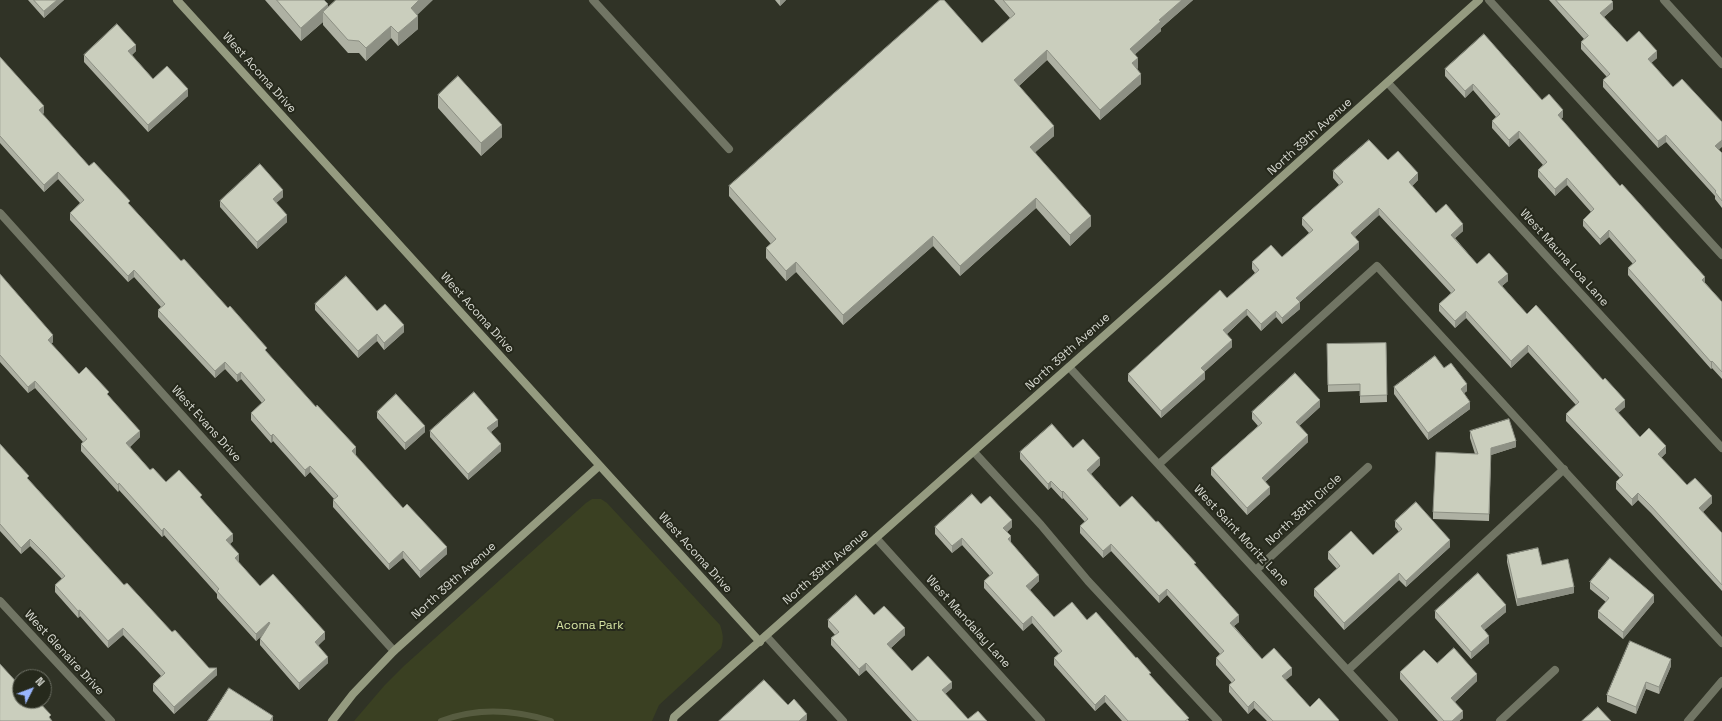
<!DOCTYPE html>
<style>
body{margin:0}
#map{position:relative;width:1722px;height:721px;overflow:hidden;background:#303326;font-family:"Space Grotesk",sans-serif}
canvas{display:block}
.north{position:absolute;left:12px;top:669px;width:40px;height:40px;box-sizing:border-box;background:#26291c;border:1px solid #6d7065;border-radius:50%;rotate:48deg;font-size:11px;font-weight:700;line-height:16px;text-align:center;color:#d8dad2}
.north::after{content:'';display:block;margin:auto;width:14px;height:18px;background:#99b5fd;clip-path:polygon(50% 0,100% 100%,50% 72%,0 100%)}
</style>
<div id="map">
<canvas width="1722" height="721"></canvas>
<div class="north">N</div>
</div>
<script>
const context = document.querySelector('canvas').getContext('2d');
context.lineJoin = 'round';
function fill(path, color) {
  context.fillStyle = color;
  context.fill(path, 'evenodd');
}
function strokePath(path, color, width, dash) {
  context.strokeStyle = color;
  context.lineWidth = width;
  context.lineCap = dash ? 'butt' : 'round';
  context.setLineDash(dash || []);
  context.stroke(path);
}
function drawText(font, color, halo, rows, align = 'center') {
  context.font = font + ' "Space Grotesk",sans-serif';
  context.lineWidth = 4;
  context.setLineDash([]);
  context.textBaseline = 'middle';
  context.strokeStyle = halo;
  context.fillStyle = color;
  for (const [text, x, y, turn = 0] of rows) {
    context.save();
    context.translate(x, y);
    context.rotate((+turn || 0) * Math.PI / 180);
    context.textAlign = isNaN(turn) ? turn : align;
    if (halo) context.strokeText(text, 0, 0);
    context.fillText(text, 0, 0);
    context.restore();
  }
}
fill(new Path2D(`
 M592,499H601L607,503L720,625C723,634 724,639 721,648L659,705L652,721H354L384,686L405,665L586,503Z`), '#3a4022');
strokePath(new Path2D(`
 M441,721C477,707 516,710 551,721`), '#575c40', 6);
strokePath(new Path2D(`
 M593,0L729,149
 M1489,0L1722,255
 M974,452L1041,525L1088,581L1218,721
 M1159,464L1377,266L1722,643
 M766,636L843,721
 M1348,670L1564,469
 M1688,721L1722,681`), '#717564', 8);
strokePath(new Path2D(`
 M1664,0L1722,64
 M1388,83L1722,448
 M0,213L394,651
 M1069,367L1394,721
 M876,538L1041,721
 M1256,570L1368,467
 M0,601L111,721
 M1500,721L1555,670`), '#717564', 8);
strokePath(new Path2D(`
 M177,0L760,642
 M332,721L353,694L394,651L599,466
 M673,721L674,717L1168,279L1479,0`), '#959b80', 8);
fill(new Path2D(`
 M28,0H64L44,18Z
 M265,0H324L328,8L417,15L418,29L398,46L391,38L366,61L359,53H348L323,25V22L301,41Z
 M775,0H786L780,6Z
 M994,0H1193L1161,28V31L1135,54L1138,68L1137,69L1141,84L1100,120L1047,60L1019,86L1054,136L1035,152L1091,226L1070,246L1036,208L960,276L933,246L843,325L796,272L786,281L766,258V248L771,244L729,196V186L982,43L1010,18Z
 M1549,0H1611L1613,9L1604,17L1627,42L1657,58L1651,63L1722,153V208L1715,199V196L1666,142L1658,148L1603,87V80L1607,77L1581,49V42L1584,39Z
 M136,51L132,55L153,79L188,96L148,132L84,62V55Z
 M0,57L44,113L42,114L89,166L130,205L181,261L267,353L356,454L355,455L403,508L447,554L420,578L403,558L389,570L333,507V500L334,499L310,472L305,477L273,441L271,443L251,420V413L262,403L241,379L237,382L225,369L215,378L158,317V310L161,307L134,277L128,282L70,220V213L80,203L58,179L44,192L0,143Z
 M1445,69L1542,100L1563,117L1561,119L1722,302V379L1712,368L1711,369L1628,275V268L1633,264L1609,237L1600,245L1583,226V220L1591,212L1567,185L1555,196L1538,177V170L1543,165L1519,138L1509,147L1492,128V121L1496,117L1473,90L1465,98L1445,76Z
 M438,95L502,137L481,156L438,108Z
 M1388,160L1418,180L1412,186L1436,213L1463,231L1455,238L1477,264L1508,281L1502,286L1527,314L1625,407L1618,413L1640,437L1666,453L1661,458L1687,485L1712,503L1703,512L1722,533V591L1651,513L1638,500L1632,506L1616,489V482L1620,478L1566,421V414L1576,405L1528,352L1511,368L1466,318L1455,328L1439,311V304L1451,293L1379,215L1355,237L1359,249L1300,302V309L1282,324L1276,317L1261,331L1247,315L1227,334L1232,347L1204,372L1205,379L1161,418L1128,381V374L1227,298L1255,273L1252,269V262L1282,257L1309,233L1302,225V218L1339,185L1333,178V171Z
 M283,197L276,203L287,222L257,249L220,207V201Z
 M0,274L53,342L51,344L79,374L109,396L140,437L130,447L150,470L166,482L202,499L233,541L230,544L239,561L238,562L260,586L325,639L318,645L328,663L299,690L260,645V639L263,634L256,641L217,598V594L164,535L162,537L119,490L118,492L81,451V444L83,442L35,388L28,393L0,362Z
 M315,304L404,332L384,350L377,341L358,358L315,310Z
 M1386,343L1387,402L1360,403V391L1328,392L1327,344Z
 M1444,368L1467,391L1464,393L1470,409L1428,440L1394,394V387Z
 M1320,407L1299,426L1308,442L1265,482L1270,494L1247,515L1211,475V468L1258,426L1252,419V412Z
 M377,412L425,432L405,450L377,418Z
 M498,426L491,432L501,451L468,480L430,437V431Z
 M1470,431L1516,447L1491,455L1489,521L1433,519V512L1475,454L1470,438Z
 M0,444L29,480L124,585L209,668L217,675L174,714L153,691V684L161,676L140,653L123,635L108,648L80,616L78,618L55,592V585L62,579L44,560L30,546L21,554L0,531Z
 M1073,448L1100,465L1091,474L1120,507L1196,566L1239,622L1234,626L1262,659L1292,675L1285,680L1310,707L1339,721H1267L1254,708L1248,714L1229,692V685L1232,683L1216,665V658L1220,654L1167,595L1159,603L1111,551L1103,558L1080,533V526L1085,522L1063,498L1062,499L1051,487L1048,490L1020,459V452Z
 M981,504L1012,527L1007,532L1011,543L1039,581L1030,590L1054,617L1087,620L1151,676L1189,721H1122L1105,702L1095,711L1054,665V658L1059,654L1032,623L1023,631L984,588V581L990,576L962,545L952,553L935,534V527Z
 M1395,521L1450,547L1406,587L1399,580L1344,630L1314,596V589L1337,569L1328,559V552L1373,555L1399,532L1395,527Z
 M1507,555L1542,565L1574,593L1517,606L1507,562Z
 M1590,582L1654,602L1623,639L1598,618V611L1606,602L1590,589Z
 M1435,611L1506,612L1484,630L1489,643L1471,659L1435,618Z
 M874,615L905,635L891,648L912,671L952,688L945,694L968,719L987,721H912L866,670L859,676L831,645V638L835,635L828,627V620Z
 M1437,663L1477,681L1455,702L1463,718L1459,721H1438L1400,679V672Z
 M1671,666L1659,694L1646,689L1636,714L1607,702V695Z`), '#aeb1a3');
fill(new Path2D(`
 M57,0H64L44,18V11Z
 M419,0H433L411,21V8Z
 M780,0H786L780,6Z
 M1182,0H1193L1161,28V31L1130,59V49L1159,20Z
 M1613,2V9L1600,20V13Z
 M328,4V17L323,12V22L301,41V28Z
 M418,16V29L398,46V33Z
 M391,26V38L366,61V48Z
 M136,45V51L128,58V51Z
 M1047,50V60L1014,90V80Z
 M1657,51V58L1648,66V59Z
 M1138,58V68L1132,73V63Z
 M1141,74V84L1100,120V110Z
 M1473,84V90L1465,98V91Z
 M188,89V96L148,132V125Z
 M44,106V113L39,117V110Z
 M1563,110V117L1558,122V115Z
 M502,125V137L481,156V143Z
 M1054,126V136L1030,157V147Z
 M1519,131V138L1509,147V140Z
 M1666,135V142L1658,148V141Z
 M1722,140V147L1715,153V146Z
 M58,172V179L44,192V185Z
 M1418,173V180L1409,189V182Z
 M1567,178V185L1555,196V189Z
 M283,190V197L273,206V199Z
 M1036,198V208L960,276V266Z
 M1379,208V215L1351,240V233Z
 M287,215V222L257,249V242Z
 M1091,216V226L1070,246V235Z
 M1463,224V231L1451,242V235Z
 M1609,230V237L1600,245V239Z
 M933,236V246L843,325V315Z
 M1359,242V249L1300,302V309L1282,324V318L1296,298Z
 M796,262V272L786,281V271Z
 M134,270V277L128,282V276Z
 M1508,274V281L1498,289V282Z
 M1705,277V284L1702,280Z
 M1247,309V315L1223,337V330Z
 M1276,311V317L1261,331V324Z
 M1466,311V318L1455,328V321Z
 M404,325V332L384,350V343Z
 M377,334V341L358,358V351Z
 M53,335V342L48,347V340Z
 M1232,340V347L1201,375V368Z
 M1528,345V352L1511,368V361Z
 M1712,361V368L1711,369V362Z
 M225,362V369L215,378V371Z
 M241,372V379L237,382V375Z
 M1205,372V379L1161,418V411Z
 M35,381V388L28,393V387Z
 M1467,384V391L1461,396V389Z
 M1320,400V407L1296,429V422Z
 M1625,400V407L1615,416V409Z
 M1470,402V409L1428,440V433Z
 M498,420V426L487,435V428Z
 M425,426V432L405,450V443Z
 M140,431V437L126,450V443Z
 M273,434V441L271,443V436Z
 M1308,435V442L1262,485V478Z
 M1516,441V447L1491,455L1489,521L1491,448Z
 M501,444V451L468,480V474Z
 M1666,446V453L1658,461V454Z
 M356,447V454L352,458V451Z
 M1100,458V465L1087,477V470Z
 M310,466V472L305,477V470Z
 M1051,481V487L1048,490V484Z
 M119,483V490L118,492V485Z
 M1270,487V494L1247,515V508Z
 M1063,491V498L1062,499V492Z
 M1638,493V500L1632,506V499Z
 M1712,496V503L1699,515V508Z
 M1012,520V527L1003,535V528Z
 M164,528V535L162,537V531Z
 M233,534V541L226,547V540Z
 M1011,536V543L1008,539Z
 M962,538V545L952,553V546Z
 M30,539V546L21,554V548Z
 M1450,540V547L1406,587V581Z
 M1111,544V551L1103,558V551Z
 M447,547V554L420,578V571Z
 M403,551V558L389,570V564Z
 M239,554V561L235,565V558Z
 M1399,573V580L1344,630V623Z
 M1039,575V581L1026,593V586Z
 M1574,587V593L1517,606V599Z
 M1167,589V595L1159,603V596Z
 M1654,595V602L1623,639V632Z
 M1506,605V612L1481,633V626Z
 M80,610V616L78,618V611Z
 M1239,615V622L1230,629V623Z
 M1032,616V623L1023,631V624Z
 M269,622V629L256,641V634Z
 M123,628V635L108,648V641Z
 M905,628V635L887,651V644Z
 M325,632V639L315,649V642Z
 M1489,636V643L1471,659V652Z
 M328,657V663L299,690V683Z
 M1671,659V666L1659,694V687Z
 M866,663V670L859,676V669Z
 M217,668V675L174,714V707Z
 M1292,668V675L1282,683V676Z
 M1477,674V681L1451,705V698Z
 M952,682V688L942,697V690Z
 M1646,682V689L1636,714V707Z
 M1105,695V702L1095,711V705Z
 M1254,701V708L1248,714V707Z
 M1463,711V718L1459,721H1452Z
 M807,714V720L806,721H799Z
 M273,716V721H270Z`), '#8d9084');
const building = new Path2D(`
 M34,0H57L44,11Z
 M277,0H324L328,4L301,28Z
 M336,0H419L411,8L418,16L398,33L391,26L366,48L359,41L348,40L323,12Z
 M940,0H944L982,43L1015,14L1003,0H1182L1159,20L1161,21L1130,49L1138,58L1132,63L1141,74L1100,110L1047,50L1014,80L1054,126L1030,147L1091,216L1070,235L1036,198L960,266L933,236L843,315L796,262L786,271L766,248L776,239L729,186Z
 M1556,0H1611L1613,2L1600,13L1627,42L1639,31L1657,51L1648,59L1673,87L1682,79L1722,122V140L1715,146L1722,153V201L1715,192L1716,191L1666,135L1658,141L1603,80L1610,74L1581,42L1588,36Z
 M117,24L136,45L128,51L153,79L167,66L188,89L148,125L84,55Z
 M1484,34L1542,100L1549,94L1563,110L1558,115L1620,186L1622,184L1705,277L1702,280L1722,302V372L1712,361L1711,362L1628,268L1636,261L1609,230L1600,239L1583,220L1594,209L1567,178L1555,189L1538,170L1547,162L1519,131L1509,140L1492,121L1500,114L1473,84L1465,91L1445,69Z
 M0,57L44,106L39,110L89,166L94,162L130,201L128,203L181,261L184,259L228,308L230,306L267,348L265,350L316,407L317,405L356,447L352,451L403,508L407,504L447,547L420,571L403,551L389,564L333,500L338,496L310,466L305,470L273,434L271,436L251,413L265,400L241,372L237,375L225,362L215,371L158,310L165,304L134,270L128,276L70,213L84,200L58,172L44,185L0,136Z
 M458,76L502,125L481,143L438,95Z
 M1369,140L1388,160L1398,151L1418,173L1409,182L1436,213L1446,204L1463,224L1451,235L1477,264L1489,253L1508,274L1498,282L1527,314L1536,305L1603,380L1605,378L1625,400L1615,409L1640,437L1649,428L1666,446L1658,454L1687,485L1695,478L1712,496L1699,508L1722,533V585L1651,506L1638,493L1632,499L1616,482L1623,475L1566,414L1579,402L1528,345L1511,361L1466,311L1455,321L1439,304L1455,290L1379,208L1351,233L1359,242L1296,298L1300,302L1282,318L1276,311L1261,324L1247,309L1223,330L1232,340L1201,368L1205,372L1161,411L1128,374L1220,290L1227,298L1259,270L1252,262L1271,245L1282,257L1313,230L1302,218L1343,182L1333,171Z
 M260,164L283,190L273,199L287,215L257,242L220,201Z
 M0,274L53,335L48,340L79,374L86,367L109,392L107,394L140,431L126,443L150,470L153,468L166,482L179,470L202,495L200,497L233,534L226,540L239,554L235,558L260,586L273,574L325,632L315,642L328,657L299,683L260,639L270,623L269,622L256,634L217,591L219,589L164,528L162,531L119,483L118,485L81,444L87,439L35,381L28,387L0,355Z
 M346,276L377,311L385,304L404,325L384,343L377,334L358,351L315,304Z
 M1386,343L1387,395L1360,396V384L1328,385L1327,344Z
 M1435,356L1444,368L1451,363L1467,384L1461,389L1470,402L1428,433L1394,387Z
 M1295,373L1320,400L1296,422L1308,435L1262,478L1270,487L1247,508L1211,468L1262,423L1252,412Z
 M474,392L498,420L487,428L501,444L468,474L430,431Z
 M396,394L425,426L405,443L377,412Z
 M1509,419L1516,441L1491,448L1489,514L1433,512L1436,452L1478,454L1470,431Z
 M1052,424L1073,448L1083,439L1100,458L1087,470L1120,507L1132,496L1156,522L1158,521L1196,563L1194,564L1239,615L1230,623L1262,659L1274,648L1292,668L1282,676L1310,707L1319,698L1339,720L1338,721H1273L1254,701L1248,707L1229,685L1235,680L1216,658L1224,651L1167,589L1159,596L1111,544L1103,551L1080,526L1088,519L1063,491L1062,492L1051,481L1048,484L1020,452Z
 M0,444L29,476L27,478L124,585L127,583L172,632L175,630L209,668H217L174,707L153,684L165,673L140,646L123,628L108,641L80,610L78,611L55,585L65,576L44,553L30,539L21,548L0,524Z
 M972,494L981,504L990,496L1012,520L1003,528L1011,536L1008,539L1039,575L1026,586L1054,617L1072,602L1087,620L1096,612L1136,658L1137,657L1151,673L1149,674L1189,718L1185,721H1128L1105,695L1095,705L1054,658L1062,651L1032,616L1023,624L984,581L993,573L962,538L952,546L935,527Z
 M1416,502L1450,540L1406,581L1399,573L1344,623L1314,589L1340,566L1328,552L1351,531L1373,555L1402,529L1395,521Z
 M1538,548L1542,565L1568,559L1574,587L1517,599L1507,555Z
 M1610,558L1654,595L1623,632L1598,611L1609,598L1590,582Z
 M1478,573L1506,605L1481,626L1489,636L1471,652L1435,611Z
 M856,595L874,615L884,606L905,628L887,644L912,671L928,656L952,682L942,690L968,719L978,711L987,721H918L866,663L859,669L831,638L839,632L828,620Z
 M1630,641L1671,659L1659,687L1646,682L1636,707L1607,695Z
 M1454,648L1477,674L1451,698L1463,711L1452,721H1444L1400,672L1424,650L1437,663Z
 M0,664L20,686V701H38L51,715L49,717L52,721H0Z
 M764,680L788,705L794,699L807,714L799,721H719Z
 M229,688L273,716L270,721H208Z
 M1598,707L1611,721H1582Z`);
fill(building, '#cacebd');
strokePath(building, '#8d9084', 1);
drawText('12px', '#d8dad2', '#26291c', [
 ["West Acoma Drive",259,73,48],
 ["North 39th Avenue",1310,137,-42],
 ["West Mauna Loa Lane",1564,258,48],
 ["West Acoma Drive",477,313,48],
 ["North 39th Avenue",1068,352,-42],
 ["West Evans Drive",206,424,48],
 ["North 38th Circle",1304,510,-43],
 ["West Saint Moritz Lane",1241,536,47],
 ["West Acoma Drive",695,553,48],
 ["North 39th Avenue",826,567,-41],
 ["North 39th Avenue",454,581,-42],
 ["West Mandalay Lane",968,622,48],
 ["West Glenaire Drive",64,653,47]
]);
drawText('12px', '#d6e4a2', '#26291c', [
 ["Acoma Park",590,626]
]);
</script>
